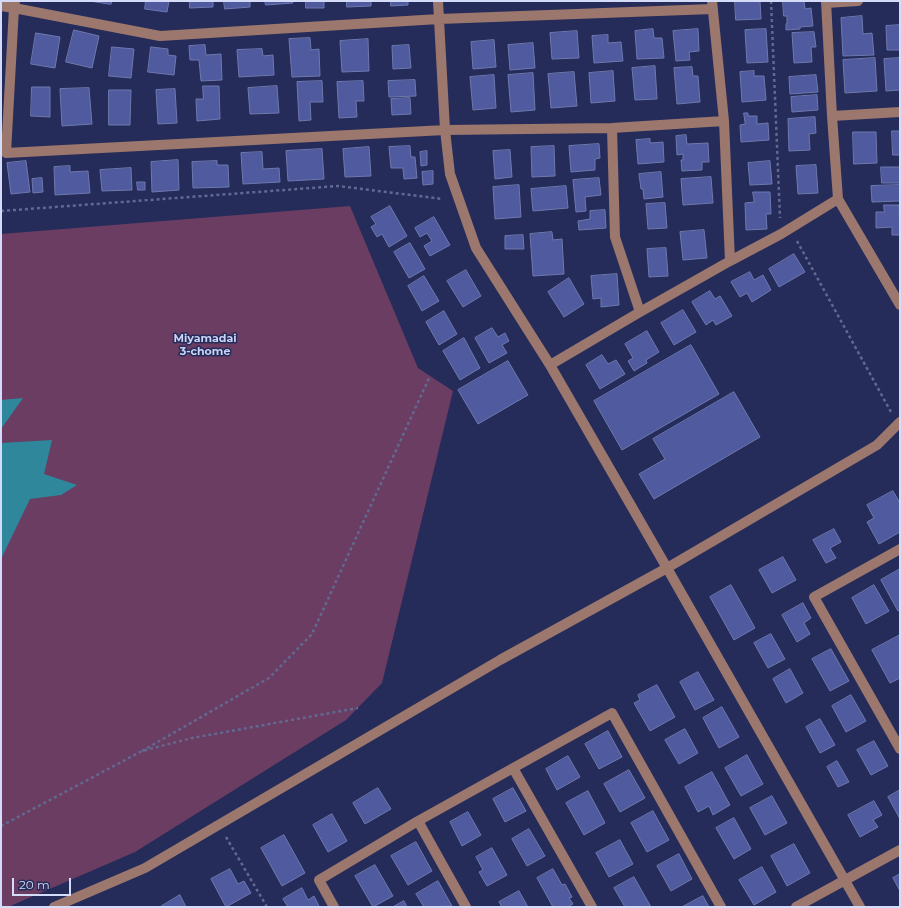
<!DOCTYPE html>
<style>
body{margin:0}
#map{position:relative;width:901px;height:908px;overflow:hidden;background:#252c5a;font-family:Montserrat,sans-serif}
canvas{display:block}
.frame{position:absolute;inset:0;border:2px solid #d5dcf9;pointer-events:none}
.scale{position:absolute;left:12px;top:878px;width:59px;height:18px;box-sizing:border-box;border:2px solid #d5dcf9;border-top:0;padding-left:5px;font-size:12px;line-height:14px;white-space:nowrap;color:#d5dcf9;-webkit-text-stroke:3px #252c5a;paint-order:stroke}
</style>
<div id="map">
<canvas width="901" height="908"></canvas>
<div class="frame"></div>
<div class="scale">20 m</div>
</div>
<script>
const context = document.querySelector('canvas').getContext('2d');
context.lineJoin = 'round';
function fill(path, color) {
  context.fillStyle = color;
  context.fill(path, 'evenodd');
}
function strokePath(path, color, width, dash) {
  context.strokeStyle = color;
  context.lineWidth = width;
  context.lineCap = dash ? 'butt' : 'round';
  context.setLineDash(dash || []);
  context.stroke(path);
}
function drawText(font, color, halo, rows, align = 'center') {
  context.font = font + ' Montserrat,sans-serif';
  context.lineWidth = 3;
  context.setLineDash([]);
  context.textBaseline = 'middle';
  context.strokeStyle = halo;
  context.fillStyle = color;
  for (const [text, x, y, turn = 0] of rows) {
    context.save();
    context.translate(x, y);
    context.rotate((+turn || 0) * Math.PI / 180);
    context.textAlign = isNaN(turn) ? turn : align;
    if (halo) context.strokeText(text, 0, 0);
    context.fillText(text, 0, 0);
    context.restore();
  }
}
fill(new Path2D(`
 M350,206L418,368L453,391L382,683L346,720L135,852L8,907H1V234Z`), '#6b3d62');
fill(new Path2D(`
 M23,398L1,429V400Z
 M52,440L44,474L77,485L61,495L30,499L1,559V443Z`), '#2e879b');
const building = new Path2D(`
 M90,1H112L111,4Z
 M146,1H169L167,12L145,9Z
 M190,1H213V7L190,8Z
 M224,1H250V7L225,9Z
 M265,1H292L293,3L266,5Z
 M306,1H324V8H306Z
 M347,1H371V6L347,7Z
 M391,1H408V5L391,6Z
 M735,1H760L761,19L736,20Z
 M783,1H804L805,9L811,8L813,26L800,27V29L786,30V24L787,23V16H784Z
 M862,16L863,34L872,33L874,55L843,56L841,18Z
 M900,25V50H887L886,26Z
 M653,29L654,38H662L664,58L637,59L635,31Z
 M698,29L699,51L689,52L690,60L676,61L673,31Z
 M766,29L768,62L747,63L745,30Z
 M74,30L99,36L92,68L66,62Z
 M577,31L579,58L552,59L550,33Z
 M814,32L816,47H811L812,62L794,63L792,33Z
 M36,33L60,37L55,68L31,64Z
 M608,35V43L621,42L623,61L594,63L592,36Z
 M310,38L311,50L319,49L320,76L292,77L289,39Z
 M368,39L369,71L342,72L340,41Z
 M494,40L496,67L473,69L471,42Z
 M533,43L535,68L510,70L508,45Z
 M205,45L206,55L221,54L222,80L201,81L199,60H190L189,46Z
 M409,45L411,68L393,69L392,46Z
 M112,47L134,49L131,78L109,76Z
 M151,47L168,49V55L176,56L174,75L148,72Z
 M262,49L263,56L273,55L274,75L239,77L237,50Z
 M875,58L877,91L845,93L843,60Z
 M900,58V90L886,91L884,59Z
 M655,66L657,99L635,100L632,68Z
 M692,67L693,76H698L700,102L677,104L674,68Z
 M613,71L615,101L591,103L589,73Z
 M754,71V76H764L766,100L742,102L740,72Z
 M574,72L577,106L551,108L548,74Z
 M533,73L535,110L511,112L508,75Z
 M494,75L496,108L473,110L470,77Z
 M816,75L818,92L790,94L789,77Z
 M415,80L416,96L389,97L388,81Z
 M322,81L323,102H310L311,120L299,121L297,82Z
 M363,81L364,101H356L357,117L339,118L337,82Z
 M203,86H219L220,119L197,121L196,99H203Z
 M277,86L279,113L250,114L248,88Z
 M32,87H50V117L31,116Z
 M89,88L92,124L62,126L60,89Z
 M175,89L177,123L158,124L156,90Z
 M109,90H131L130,125H109Z
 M817,95L818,110L792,112L791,97Z
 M410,98L411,114L392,115L391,99Z
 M744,113H748V116H757V124L768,123L769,140L741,142L740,125L745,124Z
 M815,117L816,133L809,134L810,150L789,151L788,119Z
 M892,131H900V155H893Z
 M853,132H876L877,163L854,164Z
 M686,135L687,144L708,143L709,162H702V170L682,171L681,160H683V154L677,155L676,136Z
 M650,139V143L663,142L664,162L638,164L636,140Z
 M599,144L600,158L595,159V170L571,172L569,146Z
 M410,146L411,157H415L417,178L404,179L403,168H391L389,147Z
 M554,146L555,176L532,177L531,147Z
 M369,147L371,176L345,177L343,149Z
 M322,149L324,179L288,181L286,151Z
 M510,150L512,177L495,179L493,151Z
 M427,151V165L421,166L420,152Z
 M262,152L263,169L279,168L280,182L243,184L241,153Z
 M178,160L179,190L152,192L151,162Z
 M26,161L30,192L11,194L7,163Z
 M217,161V165H228L229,187L193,188L192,162Z
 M770,161L772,184L750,185L748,163Z
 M816,165L818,193L798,194L796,166Z
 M70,166V172L88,171L90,193L55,195L54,167Z
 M881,167H900V183H882Z
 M131,168L132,190L102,191L100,170Z
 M433,171V184L423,185L422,172Z
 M661,172L663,197L644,199L643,189H641L639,174Z
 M711,177L713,203L683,205L681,179Z
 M42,178L43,192L33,193L32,179Z
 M599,178L601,195L585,197L586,211L576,212L573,180Z
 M137,182H145V190H138Z
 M519,185L521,217L495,219L493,187Z
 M900,185V201L872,202L871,186Z
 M566,186L568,208L533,211L531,189Z
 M753,192H770L771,214H766L767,229L746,230L745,203L754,202Z
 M665,203L667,228L648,229L646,204Z
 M884,205H899L900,235H892V227L876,228V212H884Z
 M390,206L407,236L389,247L382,234L377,237L371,227L376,224L371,217Z
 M605,210L606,228L579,230L578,221L590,219V211Z
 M434,217L450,245L430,256L424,246L432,241L427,233L420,237L415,228Z
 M704,230L707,258L683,260L680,232Z
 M552,232L553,240L562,239L564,274L533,276L530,234Z
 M523,235L524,249H505V236Z
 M410,243L425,269L409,278L394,252Z
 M666,248L668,276L649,277L647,249Z
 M794,254L805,272L779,287L769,269Z
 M466,270L481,296L463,307L447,281Z
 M750,272L754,280L763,275L771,290L752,302L747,293L740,297L731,282Z
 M617,274L619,305L601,307V298L593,299L591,276Z
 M424,276L439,301L422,311L408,286Z
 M569,278L584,304L564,317L548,292Z
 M710,291L715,299L720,296L732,316L716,325L713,320L706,325L692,302Z
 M683,310L696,332L674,345L661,323Z
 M444,311L457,334L439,345L426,322Z
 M492,328L498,337L505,333L509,341L502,345L507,353L489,363L475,338Z
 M647,331L659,352L646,360L647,363L634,371L628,361L633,358L625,344Z
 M464,338L480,368L460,380L443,351Z
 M691,345L719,394L622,450L594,401Z
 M602,355L608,364L616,360L625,374L600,389L586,365Z
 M508,361L528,395L478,424L458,390Z
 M734,392L760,437L654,499L639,474L665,459L653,439Z
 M893,491L900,503V532L879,544L867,522L874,518L867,505Z
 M834,529L841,542L830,548L836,558L826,563L813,540Z
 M783,557L796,580L772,593L759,570Z
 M900,569V610L898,611L881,580Z
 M731,585L755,628L734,640L710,597Z
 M874,585L889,611L866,624L852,598Z
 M803,603L811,618L804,623L810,634L797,642L782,615Z
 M771,634L785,659L768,668L754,643Z
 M900,635V678L890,683L872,650Z
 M831,649L849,681L830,691L812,659Z
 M790,669L803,693L786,703L773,679Z
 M698,672L714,700L695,710L680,682Z
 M657,685L675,717L650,731L634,703L640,700L638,695Z
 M851,695L866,721L846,732L832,706Z
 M722,707L739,737L719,748L703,718Z
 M820,719L835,745L820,753L806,727Z
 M685,729L698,753L679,764L665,740Z
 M608,731L622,757L599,769L585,744Z
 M874,741L888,766L871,775L857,750Z
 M747,755L763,784L741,796L725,768Z
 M568,756L580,777L557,790L546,769Z
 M837,761L849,782L838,787L827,767Z
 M629,770L645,798L620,812L604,784Z
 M712,772L730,805L713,815L709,806L698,812L685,787Z
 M378,788L391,809L365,824L353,803Z
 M513,788L526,811L505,822L493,799Z
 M900,790V819L888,797Z
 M588,791L605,823L584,835L566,803Z
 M772,796L787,823L765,835L750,808Z
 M874,801L882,815L873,820L878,827L860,837L848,815Z
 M653,811L669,840L647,852L631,823Z
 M468,812L481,835L462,846L450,822Z
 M332,814L347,841L328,852L313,825Z
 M734,818L751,849L734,859L716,828Z
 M529,829L545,856L527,866L512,839Z
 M284,835L305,873L282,886L261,848Z
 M620,840L633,864L609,877L596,853Z
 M416,842L432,871L408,885L391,856Z
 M794,844L810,873L787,886L771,856Z
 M492,848L507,875L487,886L479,872L483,870L476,857Z
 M679,854L692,879L671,891L657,866Z
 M375,865L393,896L373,907L355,876Z
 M762,867L776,892L754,905L739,880Z
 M230,869L238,884L244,881L251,893L226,907L211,879Z
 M553,869L562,885L565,884L572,897L569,898L573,904L567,907H553L537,878Z
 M900,874V891L893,878Z
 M634,877L651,907H625L614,888Z
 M438,881L452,906L424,907L416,894Z
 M302,888L308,900L314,896L319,906L318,907H288L283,899Z
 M519,891L528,907H502L499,902Z
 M180,895L186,907H160Z
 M703,896L709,907H682Z
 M404,901L407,907H393Z`);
fill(building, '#505a9e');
strokePath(building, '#6e79ae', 1);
strokePath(new Path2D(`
 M771,1L780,218
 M1,211L338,186L443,199
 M797,241L891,412
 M142,751L269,678L312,634L430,376
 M1,826L142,751L192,738L358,708
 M226,837L267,907`), '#626991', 2.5, [3, 3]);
strokePath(new Path2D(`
 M15,1L14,8L6,153L445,130L612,128L724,121
 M438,1L445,130L450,174L476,248L550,365L667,568L860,907
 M712,1L724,121L730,261
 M826,3L858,1
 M1,6L14,8L160,36L439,19L713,9
 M832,116L900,112
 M612,128L615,237L640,312
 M838,199L900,305
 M550,365L640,312L730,261L781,234L838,199L832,116L826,1
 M900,549L814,597L900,749
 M513,768L592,907
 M418,821L466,907
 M54,907L145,868L500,660L667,568L877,445L900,422
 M334,907L319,880L418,821L612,713L721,907
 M796,907L900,850`), '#9c776d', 10);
drawText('bold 11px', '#cbd4f7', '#252c5a', [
 ["Miyamadai",205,339],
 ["3-chome",205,352]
]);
</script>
